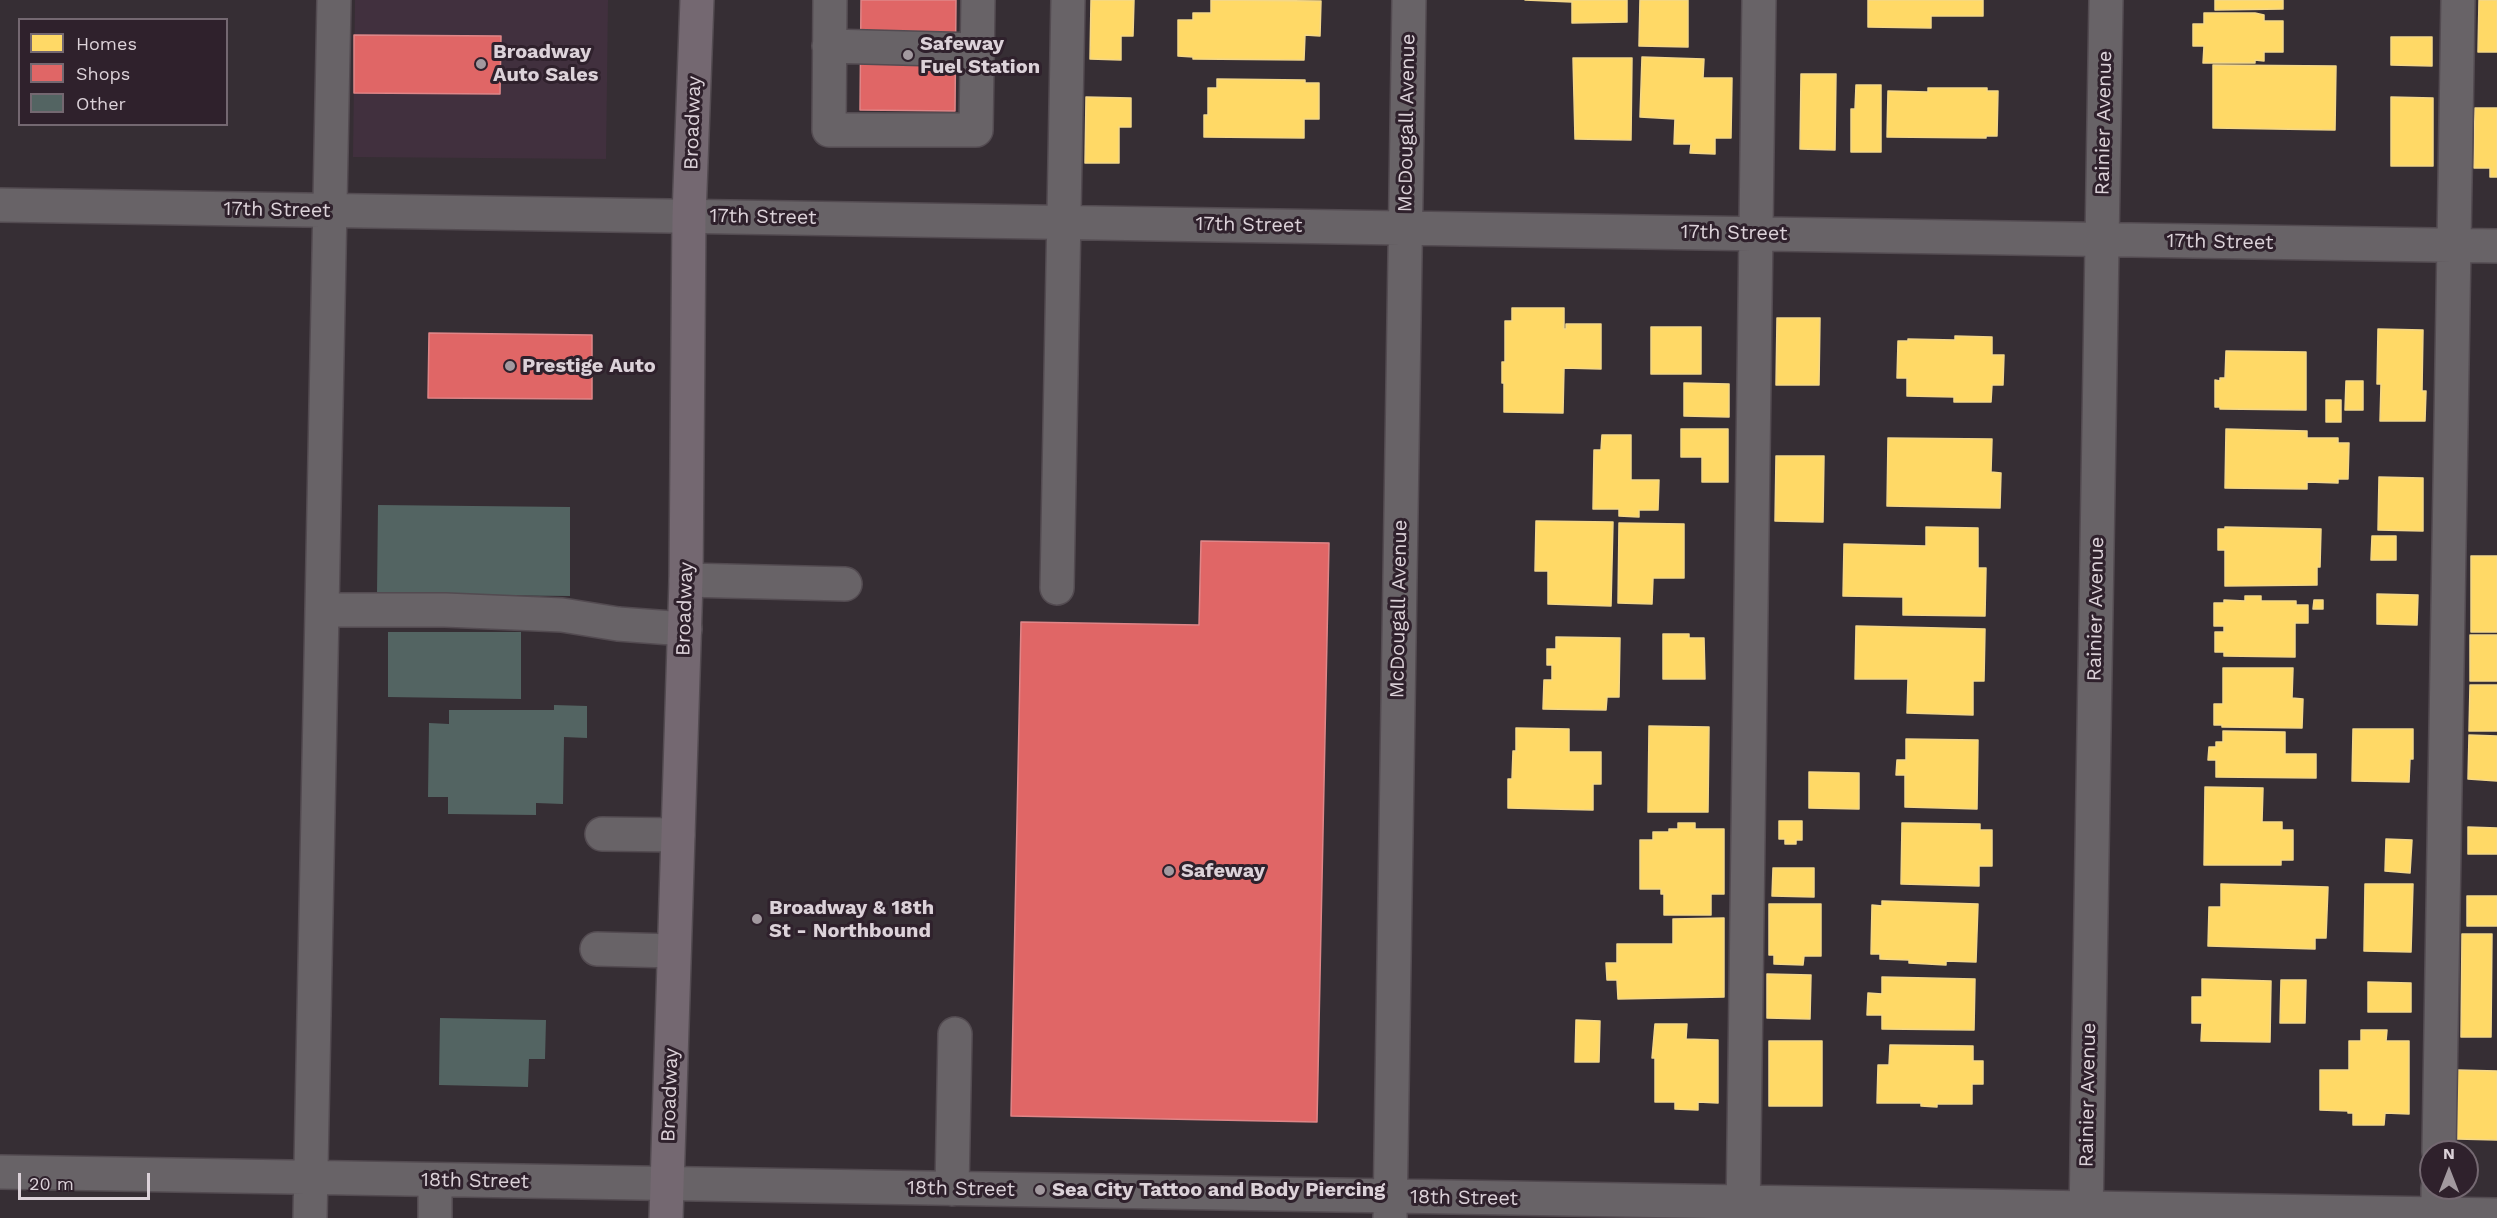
<!DOCTYPE html>
<style>
body{margin:0}
#map{position:relative;width:2497px;height:1218px;overflow:hidden;background:#362e34;font-family:"Work Sans",sans-serif}
canvas{display:block}
.legend{position:absolute;left:18px;top:18px;width:210px;height:108px;box-sizing:border-box;background:#2f212c;border:2px solid #746871;margin:0;padding:8px 10px;list-style:none;font-size:18px;color:#dcd2d9}
.legend li{display:flex;align-items:center;gap:12px;height:30px}
.legend b{width:30px;border:2px solid #746871}
.north{position:absolute;left:2419px;top:1140px;width:60px;height:60px;box-sizing:border-box;background:#2f212c;border:2px solid #746871;border-radius:50%;rotate:0deg;font-size:16px;font-weight:700;line-height:24px;text-align:center;color:#dcd2d9}
.north::after{content:'';display:block;margin:auto;width:21px;height:27px;background:#a2999f;clip-path:polygon(50% 0,100% 100%,50% 72%,0 100%)}
.scale{position:absolute;left:18px;top:1173px;width:132px;height:27px;box-sizing:border-box;border:3px solid #dcd2d9;border-top:0;padding-left:8px;font-size:18px;line-height:21px;white-space:nowrap;color:#dcd2d9;-webkit-text-stroke:4px #2f212c;paint-order:stroke}
</style>
<div id="map">
<canvas width="2497" height="1218"></canvas>
<ul class="legend">
<li><b style="height:16px;background:#ffd966"></b>Homes</li>
<li><b style="height:16px;background:#e06666"></b>Shops</li>
<li><b style="height:16px;background:#536462"></b>Other</li>
</ul>
<div class="north">N</div>
<div class="scale">20 m</div>
</div>
<script>
const context = document.querySelector('canvas').getContext('2d');
context.lineJoin = 'round';
function fill(path, color) {
  context.fillStyle = color;
  context.fill(path, 'evenodd');
}
function strokePath(path, color, width, dash) {
  context.strokeStyle = color;
  context.lineWidth = width;
  context.lineCap = dash ? 'butt' : 'round';
  context.setLineDash(dash || []);
  context.stroke(path);
}
function drawText(font, color, halo, rows, align = 'center') {
  context.font = font + ' "Work Sans",sans-serif';
  context.lineWidth = 6;
  context.setLineDash([]);
  context.textBaseline = 'middle';
  context.strokeStyle = halo;
  context.fillStyle = color;
  for (const [text, x, y, turn = 0] of rows) {
    context.save();
    context.translate(x, y);
    context.rotate((+turn || 0) * Math.PI / 180);
    context.textAlign = isNaN(turn) ? turn : align;
    if (halo) context.strokeText(text, 0, 0);
    context.fillText(text, 0, 0);
    context.restore();
  }
}
fill(new Path2D(`
 M355,0H608L606,159L353,157Z`), '#41303e');
const homes = new Path2D(`
 M1091,0H1134L1133,36H1121V60L1090,59Z
 M1211,0L1321,1L1320,36L1305,35L1304,60L1193,59V57L1178,56V20H1193V13H1211Z
 M1525,0H1627V22L1572,23V2Z
 M1640,0H1688V47L1639,46Z
 M1868,0H1983V16H1931V28L1868,27Z
 M2215,0H2283V9L2215,10Z
 M2479,0H2497V52H2478Z
 M2204,13H2255L2264,15V21H2283V52H2264V61L2255,60V63H2203L2204,46H2193V24H2204Z
 M2391,37H2432V66L2391,65Z
 M1642,57L1704,59L1703,78H1732L1731,138H1715V154L1690,153L1691,144H1674L1675,119L1640,117Z
 M1573,58H1632L1631,140L1575,139Z
 M2213,65L2336,66L2335,130L2213,128Z
 M1801,74H1836L1835,150L1800,149Z
 M1217,79L1305,80V83H1319V119H1304V138L1204,137V115H1208V88H1217Z
 M1856,85H1881V152H1851V109H1855Z
 M1928,88H1987V91H1998L1997,136H1986V138L1887,137L1888,91L1928,92Z
 M1086,97L1131,98V127H1119V163H1085Z
 M2391,97L2433,98V166H2391Z
 M2475,108H2497V177H2490V168H2474Z
 M1512,308H1564V329H1566V324H1601V369L1564,368L1563,413L1504,412V383H1502V362H1505V321H1512Z
 M1777,318H1820L1819,385H1776Z
 M1651,327H1701V374H1651Z
 M2378,329L2423,330L2422,391H2426L2425,421H2380L2381,384H2377Z
 M1955,336L1992,337V355H2004L2003,385H1992L1991,402H1954V397L1907,396V378H1897L1898,341H1908V339L1955,340Z
 M2226,351L2306,352V410L2220,409V407H2215V380L2220,381V378H2225Z
 M2346,381H2363V410H2345Z
 M1684,383L1729,384V417L1684,416Z
 M2326,400H2341V422H2326Z
 M1681,429H1728V482H1702V457H1681Z
 M2226,429L2307,431V438H2338V443H2349L2348,479H2338V483L2307,482V489L2225,488Z
 M1602,435H1631V480H1659L1658,510H1639V517L1619,516V509H1593L1594,450H1601Z
 M1888,438L1992,439L1991,472L2001,473L2000,508L1887,506Z
 M1776,456H1824L1823,522L1775,521Z
 M2379,477L2423,478V531L2378,530Z
 M1536,521L1613,522L1611,606L1548,604V571H1535Z
 M1619,523L1684,524V578H1653L1652,604L1618,603Z
 M1926,527L1978,528V568H1986L1985,616L1903,615V597L1843,596L1844,544L1926,546Z
 M2225,527L2321,529L2320,567H2317V585L2225,586V550H2218V529H2225Z
 M2372,536H2396V560H2371Z
 M2471,556H2497V632H2471Z
 M2377,594L2418,595L2417,625L2377,624Z
 M2245,596H2261V601H2296V605H2308V623H2295V657L2224,656V652H2215V632H2224V626H2214V603H2224V600L2245,601Z
 M2314,600H2323V609H2313Z
 M1856,626L1985,629L1984,681H1973V715L1907,713L1908,679H1855Z
 M1663,634H1689V638H1704L1705,679H1663Z
 M2470,635H2497V681H2470Z
 M1556,637L1620,638L1619,697H1607L1606,710L1543,709L1544,680H1552V665H1547V649H1556Z
 M2223,668H2293L2292,698L2303,699L2302,728L2222,727V725H2214V704H2223Z
 M2470,685H2497V731H2469Z
 M1649,726L1709,727L1708,812H1648Z
 M1516,728L1569,729V752H1601V784H1593V810L1508,808V779H1512L1513,751H1516Z
 M2353,729H2413V759H2410L2409,782L2352,781Z
 M2223,731L2285,732V754H2316V778L2216,777V760H2208L2209,747H2216V742H2223Z
 M2469,735L2497,736V781L2468,779Z
 M1906,739L1978,740L1977,809L1905,807V775H1896L1897,760H1906Z
 M1809,772L1859,773V809L1809,808Z
 M2205,787L2263,788L2262,822H2282V830H2293V860H2281V865H2204Z
 M1779,821H1802V840H1796V844H1785V839H1779Z
 M1678,823H1695V829H1724V894H1711V915H1664V894H1661V889H1640V840H1653V832H1669V829H1678Z
 M1902,823L1980,824V830H1992V866H1979V886L1901,884Z
 M2468,827L2497,828V854H2468Z
 M2386,839L2412,840L2410,873L2385,871Z
 M1773,868H1814V897L1772,896Z
 M2221,884L2328,887L2326,938H2315V949L2208,946L2209,907H2221Z
 M2365,884H2413L2411,952L2364,951Z
 M2467,896H2497V926H2467Z
 M1882,901L1978,904L1976,962L1946,961V965L1909,963V960L1880,959V954H1871L1872,905L1882,906Z
 M1769,904H1821V956H1804L1803,965L1774,964V955H1769Z
 M1724,918V997L1618,999L1617,980H1607L1606,963H1617V944H1673V919Z
 M2462,934H2492L2491,1037H2461Z
 M1767,974L1811,975L1810,1019L1767,1018Z
 M1882,977L1975,979L1974,1030L1882,1029V1015H1867L1868,993L1882,994Z
 M2202,979L2271,981L2270,1042L2201,1041L2202,1023H2192V997H2202Z
 M2281,980H2306L2305,1023H2280Z
 M2368,982L2411,983V1012H2368Z
 M1576,1020L1600,1021L1599,1062H1575Z
 M1655,1024H1687L1686,1039L1718,1040V1103L1698,1102V1110L1675,1109V1102H1655V1058H1652Z
 M2361,1030H2387L2386,1041H2409V1114L2385,1113L2384,1125H2353V1113H2348V1111L2320,1110V1070H2349V1041H2361Z
 M1769,1041H1822V1106H1769Z
 M1890,1045L1973,1046V1061H1983V1084H1972V1104H1937V1107L1921,1106V1103H1877L1878,1065H1889Z
 M2457,1070L2497,1071V1140L2457,1139Z`);
fill(homes, '#ffd966');
strokePath(homes, '#f4d788', 1.5);
const shops = new Path2D(`
 M861,0H956L955,111L860,110Z
 M354,35L501,36L500,94L354,93Z
 M429,333L592,335V399L428,398Z
 M1201,541L1329,543L1317,1122L1011,1116L1021,622L1199,625Z`);
fill(shops, '#e06666');
strokePath(shops, '#df8688', 1.5);
fill(new Path2D(`
 M378,505L570,507V596L377,594Z
 M388,632H521V699L388,697Z
 M554,705L587,706V738L564,737L563,804L536,803V815L448,814V797H428L429,723L449,724V710H554Z
 M440,1018L546,1020L545,1059H529L528,1087L439,1085Z`), '#536462');
const minor = new Path2D(`
 M830,0L829,130H976L978,0
 M829,46L977,50
 M0,205L2497,246
 M686,580L845,584
 M1057,588L1068,0
 M322,610H445L562,615L618,624L685,629
 M602,834L678,835
 M597,949L674,951
 M2439,1152L2458,0
 M0,1172L2497,1215
 M952,1189L955,1034
 M310,1218L334,0
 M435,1218V1180
 M1390,1218L1409,0
 M1743,1218L1759,0
 M2086,1218L2106,0
 M2438,1218V1188`);
const major = new Path2D(`
 M666,1218L686,580L689,216L697,0`);
strokePath(minor, '#534b51', 36);
strokePath(major, '#534b51', 36);
strokePath(minor, '#686367', 33);
strokePath(major, '#746871', 33);
for (const [x, y, r, color] of [
 [908,55,6,"#a2999f"],
 [481,64,6,"#a2999f"],
 [510,366,6,"#a2999f"],
 [1169,871,6,"#a2999f"],
 [757,919,6,"#a2999f"],
 [1040,1190,6,"#a2999f"]
]) {
  const dot = new Path2D();
  dot.arc(x, y, r, 0, 2 * Math.PI);
  context.fillStyle = color;
  context.fill(dot);
  strokePath(dot, '#2f212c', 2);
}
drawText('bold 20px', '#dcd2d9', '#2f212c', [
 ["Safeway",920,44],
 ["Fuel Station",920,67],
 ["Broadway",493,52],
 ["Auto Sales",493,75],
 ["Prestige Auto",522,366],
 ["Safeway",1181,871],
 ["Broadway & 18th",769,908],
 ["St - Northbound",769,931],
 ["Sea City Tattoo and Body Piercing",1052,1190]
], 'left');
drawText('20px', '#dcd2d9', '#2f212c', [
 ["Broadway",693,123,-88],
 ["McDougall Avenue",1407,123,-89],
 ["Rainier Avenue",2104,123,-89],
 ["17th Street",277,210,1],
 ["17th Street",763,217,1],
 ["17th Street",1249,225,1],
 ["17th Street",1734,233,1],
 ["17th Street",2220,242,1],
 ["Broadway",685,609,-88],
 ["McDougall Avenue",1399,609,-89],
 ["Rainier Avenue",2096,609,-89],
 ["Broadway",670,1095,-88],
 ["Rainier Avenue",2088,1095,-89],
 ["18th Street",475,1181,1],
 ["18th Street",961,1189,1],
 ["18th Street",1464,1198,1]
]);
</script>
